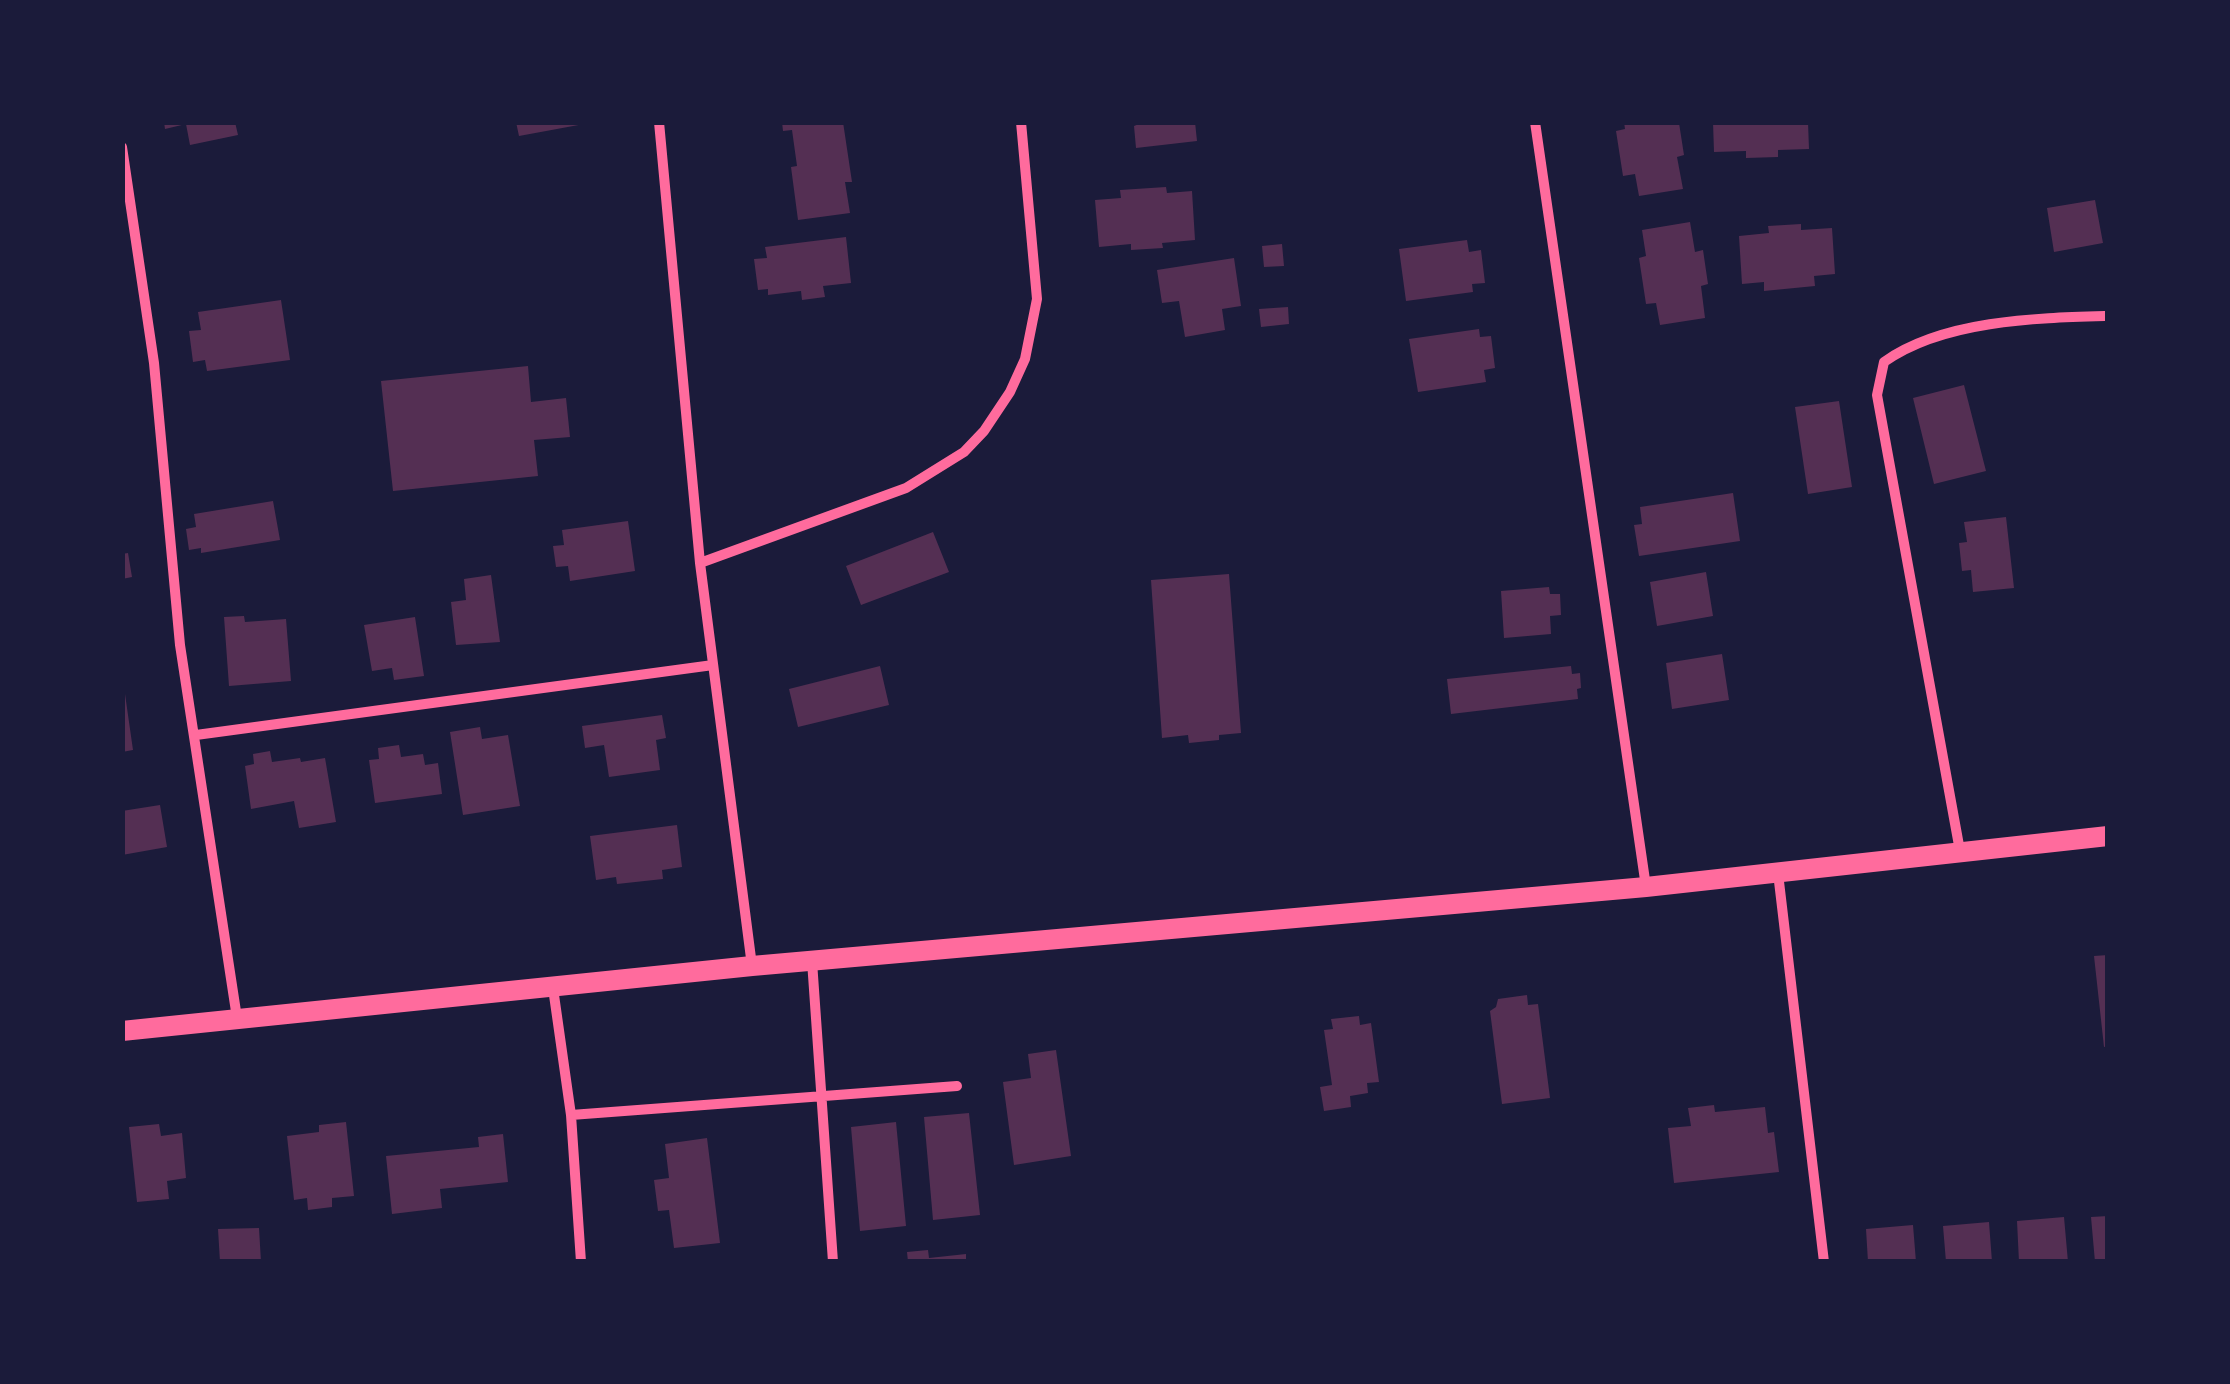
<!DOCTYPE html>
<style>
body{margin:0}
#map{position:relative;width:2230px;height:1384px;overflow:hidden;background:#1b1b3a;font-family:"Titillium Web",sans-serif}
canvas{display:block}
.frame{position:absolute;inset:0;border:125px solid #1b1b3a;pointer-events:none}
</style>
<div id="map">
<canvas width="2230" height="1384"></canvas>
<div class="frame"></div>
</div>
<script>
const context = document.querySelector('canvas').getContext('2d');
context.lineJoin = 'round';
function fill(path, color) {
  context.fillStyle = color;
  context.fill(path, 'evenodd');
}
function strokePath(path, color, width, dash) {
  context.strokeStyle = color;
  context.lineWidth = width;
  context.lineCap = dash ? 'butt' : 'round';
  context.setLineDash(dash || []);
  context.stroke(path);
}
fill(new Path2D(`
 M164,122H235L238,135L190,145L186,124L165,129Z
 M516,122H584V124L519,136Z
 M782,122H843L852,182H845L850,213L798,220L791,167L797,166L792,130L783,131Z
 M1144,122H1195L1197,141L1136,148L1134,126Z
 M1624,122L1679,123L1684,155L1677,157L1683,189L1639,196L1635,174L1623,176L1616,131L1625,129Z
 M1713,122H1808L1809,149L1778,150V157L1746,158V151L1714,152Z
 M1166,187L1167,193L1192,191L1195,240L1162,243L1163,248L1131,250V244L1099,247L1095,200L1121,198L1120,190Z
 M2095,200L2103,243L2054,252L2047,208Z
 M1690,222L1695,252L1703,250L1708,284L1701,286L1705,318L1660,325L1656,303L1646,304L1639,258L1646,256L1642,230Z
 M1801,224V230L1832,228L1835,274L1814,276L1815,286L1764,291V282L1742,284L1739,236L1769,233L1768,226Z
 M846,237L851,283L823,286L825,297L802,300L801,291L768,295V289L758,290L754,259L767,258L765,247Z
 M1467,240L1469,252L1481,250L1485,283L1472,284L1473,292L1406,301L1399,249Z
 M1282,244L1284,266L1264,267L1262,246Z
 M1234,258L1241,306L1222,309L1225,330L1185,337L1179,301L1162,303L1157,270Z
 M281,300L290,360L207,371L205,360L193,362L189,331L201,330L198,312Z
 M1288,307L1289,324L1261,327L1259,309Z
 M1479,329L1480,337L1491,336L1495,368L1484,370L1486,382L1418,392L1409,339Z
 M528,366L531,402L566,398L570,437L534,440L538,476L393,491L381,381Z
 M1964,385L1986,471L1934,484L1913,398Z
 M1839,401L1852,487L1808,494L1795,407Z
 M1733,493L1740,541L1639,556L1634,525L1642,524L1640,507Z
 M273,501L280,540L201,553V548L189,550L186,529L196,527L194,514Z
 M2006,517L2014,588L1973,592L1971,570L1962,571L1959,543L1967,542L1964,522Z
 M628,521L635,571L570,581L568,566L556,567L553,546L564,545L562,530Z
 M933,532L949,572L861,605L846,566Z
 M128,553L132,577L122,579V554Z
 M1706,572L1713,616L1657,626L1650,582Z
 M1229,574L1241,733L1219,735V740L1189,743L1188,735L1162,738L1151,580Z
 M491,575L500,642L456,645L451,602L466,600L464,579Z
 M1549,587L1550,594H1560L1561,615L1550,616L1551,634L1504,638L1501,591Z
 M244,616L245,622L286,619L291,681L229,686L224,617Z
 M415,617L424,676L394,680L392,668L372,671L364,625Z
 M1722,654L1729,700L1672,709L1666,663Z
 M880,666L889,705L798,727L789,689Z
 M1571,666L1572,674L1580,673L1581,688L1577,689L1578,699L1451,714L1447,679Z
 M125,694L133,750L122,752V695Z
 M662,715L666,738L656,740L660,770L609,777L604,745L585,748L582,726Z
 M480,727L482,739L508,735L520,806L463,815L450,732Z
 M399,745L401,757L423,754L425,765L438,763L442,794L375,803L369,760L379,759L378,748Z
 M270,751L272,762L300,758L301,762L325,758L336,822L299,828L294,801L251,809L245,766L254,764L253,754Z
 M160,805L167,847L122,855V811Z
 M677,825L682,867L662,870L663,879L617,884L616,877L596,880L590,836Z
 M2108,955V1046L2104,1047L2094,956Z
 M1527,995L1528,1005L1538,1004L1550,1098L1502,1104L1490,1011L1496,1007L1498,999Z
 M1359,1016L1360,1025L1371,1023L1379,1082L1367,1083L1368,1093L1350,1096L1351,1107L1324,1111L1320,1087L1332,1085L1324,1030L1333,1029L1331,1019Z
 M1056,1050L1071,1156L1014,1165L1003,1082L1031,1078L1028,1054Z
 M1714,1105L1715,1112L1765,1107L1768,1133L1774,1132L1779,1172L1674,1183L1668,1128L1691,1126L1688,1108Z
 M969,1113L980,1215L933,1220L924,1117Z
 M346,1122L354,1196L332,1198V1207L308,1210L307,1198L294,1200L287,1136L319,1132V1125Z
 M896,1122L906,1226L860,1231L851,1127Z
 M159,1124L161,1136L182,1133L186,1178L167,1181L169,1199L137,1202L129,1127Z
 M503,1134L508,1182L440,1189L442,1208L392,1214L386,1156L479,1147L478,1137Z
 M707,1138L720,1243L674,1248L669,1210L658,1211L654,1180L669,1178L665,1144Z
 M2108,1216V1262H2095L2091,1217Z
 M2064,1217L2068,1262H2019L2017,1221Z
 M1989,1222L1992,1262H1946L1943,1226Z
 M1913,1225L1916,1262H1868L1866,1229Z
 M259,1228L261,1262H220L218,1229Z
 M928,1250L929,1258L966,1254V1262H908L907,1252Z`), '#542f53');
strokePath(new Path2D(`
 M659,122L700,563L752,966
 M1535,122L1646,887
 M122,147L154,363L180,645L237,1018
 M700,563L906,488L964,452L984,431L1010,392L1025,359L1037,299L1021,122
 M196,735L713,665
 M1960,851L1877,395L1884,362C1943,320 2037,318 2108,316
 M1778,873L1824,1262
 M812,961L833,1262
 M553,988L571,1115L581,1262
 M571,1115L957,1086`), '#ff6b9d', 10);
strokePath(new Path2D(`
 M122,1031L752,966L1646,887L2108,836`), '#ff6b9d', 20);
</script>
